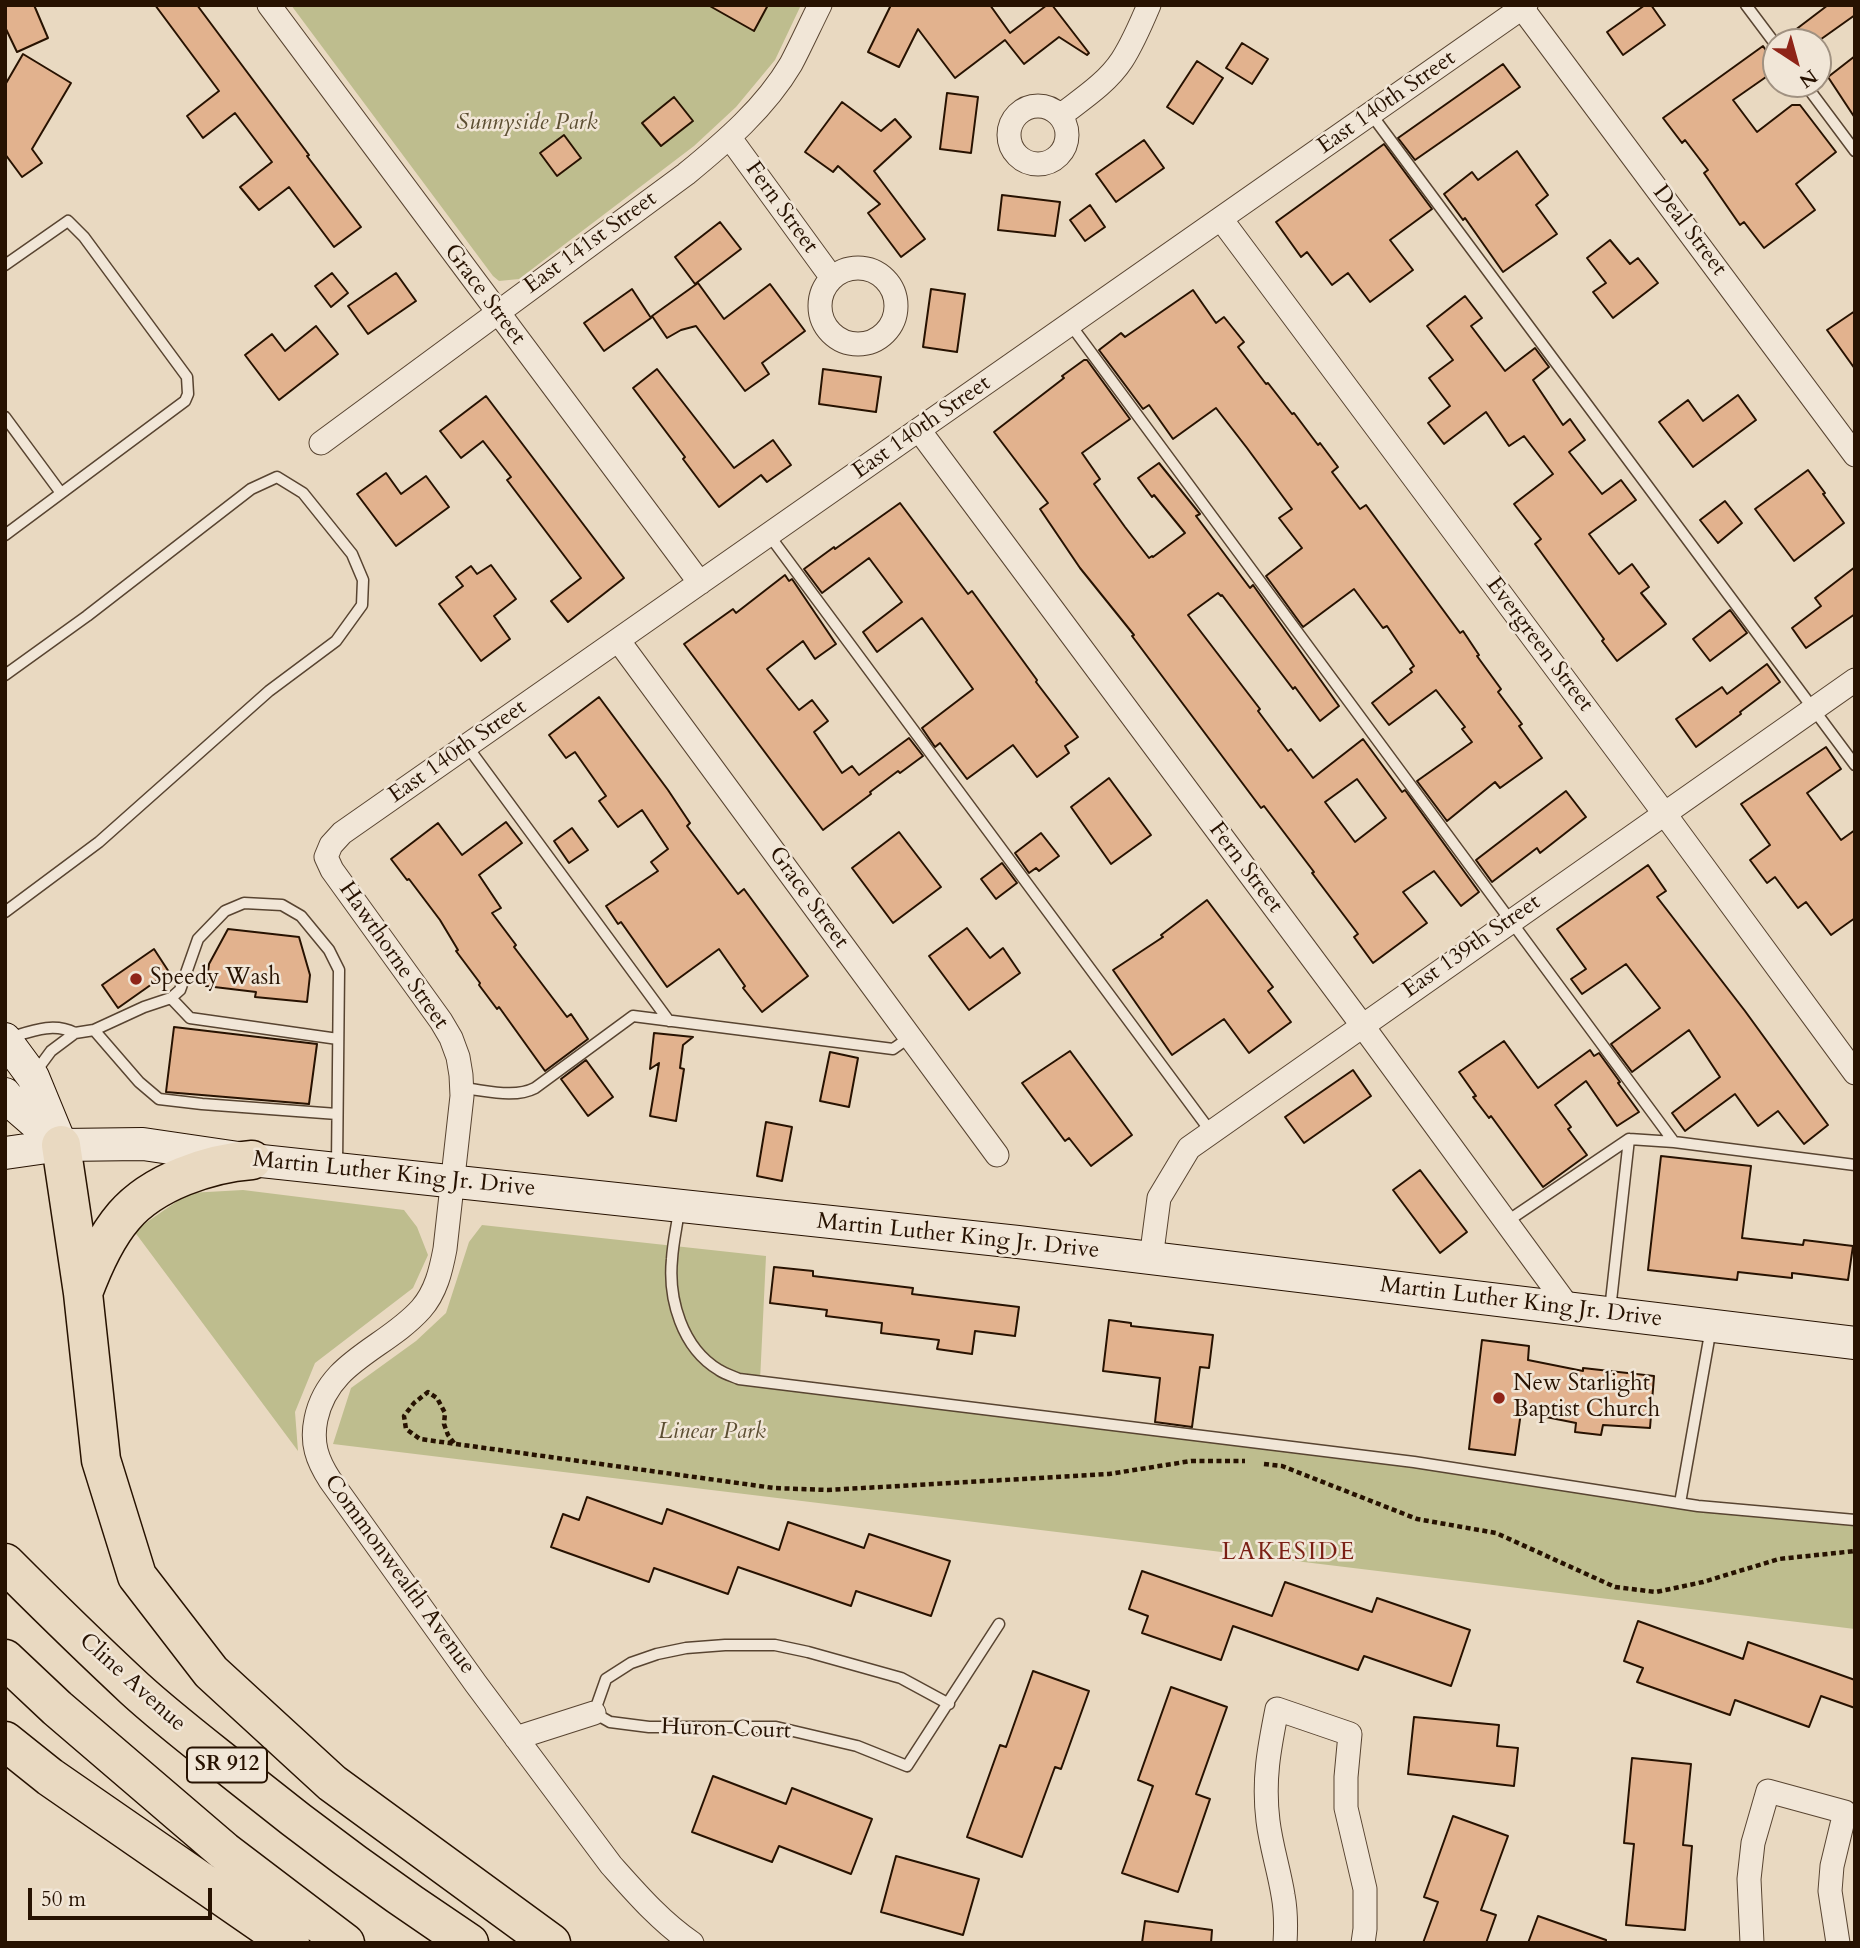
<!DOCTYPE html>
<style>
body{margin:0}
#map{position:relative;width:1860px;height:1948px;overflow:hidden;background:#e9d9c1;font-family:Cardo,serif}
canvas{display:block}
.frame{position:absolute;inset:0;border:7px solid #271201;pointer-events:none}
.north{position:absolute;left:1762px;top:28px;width:70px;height:70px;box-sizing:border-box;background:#f1e6d7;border:2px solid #a09181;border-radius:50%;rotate:144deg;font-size:19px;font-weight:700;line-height:28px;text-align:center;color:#271201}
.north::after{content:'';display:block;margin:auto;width:24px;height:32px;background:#8f2418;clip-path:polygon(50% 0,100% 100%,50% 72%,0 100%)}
.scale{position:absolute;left:28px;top:1888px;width:184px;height:32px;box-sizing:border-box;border:4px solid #271201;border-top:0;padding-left:9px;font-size:21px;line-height:24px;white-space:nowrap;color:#271201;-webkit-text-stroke:5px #f1e6d7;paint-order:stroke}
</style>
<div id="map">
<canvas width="1860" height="1948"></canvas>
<div class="frame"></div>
<div class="north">N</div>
<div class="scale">50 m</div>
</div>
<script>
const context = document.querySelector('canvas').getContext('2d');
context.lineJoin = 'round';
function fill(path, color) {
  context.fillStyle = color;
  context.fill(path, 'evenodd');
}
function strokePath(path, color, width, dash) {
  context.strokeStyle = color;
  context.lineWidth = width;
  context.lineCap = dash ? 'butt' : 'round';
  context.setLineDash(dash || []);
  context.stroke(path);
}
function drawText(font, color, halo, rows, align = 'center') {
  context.font = font + ' Cardo,serif';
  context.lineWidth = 5;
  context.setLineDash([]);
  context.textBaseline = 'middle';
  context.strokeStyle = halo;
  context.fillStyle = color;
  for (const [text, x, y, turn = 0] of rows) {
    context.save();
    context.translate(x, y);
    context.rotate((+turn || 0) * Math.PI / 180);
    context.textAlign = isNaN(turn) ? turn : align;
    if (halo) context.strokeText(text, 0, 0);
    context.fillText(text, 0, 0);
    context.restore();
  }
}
fill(new Path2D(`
 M291,5H801L775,60L736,107L694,146L519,279L499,281L493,276Z
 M243,1190L404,1210L417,1227L428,1255L413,1288L315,1363L295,1412L298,1451L134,1231L189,1193Z
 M482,1225L766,1256L760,1381L1414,1462L1698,1506L1855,1520V1629L333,1444L351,1388L416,1341L446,1313L469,1242Z`), '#bebd8e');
const building = new Path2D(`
 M5,5H34L48,38L17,52L5,27Z
 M155,5H197L309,155L307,156L361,227L334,247L289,187L259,210L240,187L272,162L235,113L203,138L187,116L219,91Z
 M708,5H768L754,31Z
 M891,5H990L1010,33L1047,5H1052L1089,53L1087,55L1059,37L1024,64L1005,40L955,78L918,29L899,67L868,52Z
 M1645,5H1651L1665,25L1623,55L1607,32Z
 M1828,5H1855V15L1817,42H1783L1782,40Z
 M1242,43L1268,59L1252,84L1226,68Z
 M1763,46L1767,52L1770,50L1776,53V70L1733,100L1757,132L1792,105H1800L1836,152L1796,184L1815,210L1764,248L1744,222L1740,225L1704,173L1708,170L1685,140L1682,143L1663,118Z
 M23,54L71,83L32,149L42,163L22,177L5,154V85Z
 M1855,56V118L1828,77Z
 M1197,61L1223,78L1193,124L1167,107Z
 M1503,64L1520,87L1415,160L1398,138Z
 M947,93L978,97L971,153L940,149Z
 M674,97L693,121L661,146L642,123Z
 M842,102L881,131L895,119L911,137L874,171L925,239L901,257L868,213L880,204L838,166L833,172L805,152Z
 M564,135L581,158L557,176L540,153Z
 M1144,140L1164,168L1116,202L1096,174Z
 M1384,144L1432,209L1390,240L1413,270L1370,302L1348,273L1332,285L1307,252L1301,257L1276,222Z
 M1517,151L1548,195L1536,205L1557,234L1503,272L1465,218L1463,220L1444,194L1472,172L1478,180Z
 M1002,195L1060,202L1055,236L998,230Z
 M1090,205L1105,227L1085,241L1070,220Z
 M720,222L741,249L695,284L675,257Z
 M1610,240L1630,264L1638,258L1658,283L1613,318L1593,292L1606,283L1587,258Z
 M332,273L348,293L331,307L315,286Z
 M396,273L416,301L368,334L348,306Z
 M698,283L724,319L770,284L805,331L762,363L769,374L745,391L696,326L681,330L667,338L652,316Z
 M632,289L651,318L604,351L584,323Z
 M931,289L965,294L957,352L923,347Z
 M1193,290L1216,323L1224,317L1244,342L1238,347L1266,384L1268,383L1292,414L1294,413L1318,445L1320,443L1338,467L1332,472L1360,509L1366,505L1460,633L1463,631L1479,655L1477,656L1501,689L1498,692L1522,724L1519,726L1542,758L1500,788L1495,782L1447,821L1417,781L1472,742L1462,729L1465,727L1436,690L1389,725L1372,703L1412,672L1410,669L1414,666L1387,626L1383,628L1354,589L1303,627L1266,576L1302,548L1279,518L1292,509L1247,448L1216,408L1173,439L1149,405L1143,409L1099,350L1121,333L1125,337Z
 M1465,296L1482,318L1471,326L1505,371L1535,348L1549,367L1533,380L1563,425L1570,419L1585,440L1569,452L1602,494L1621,480L1636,500L1589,534L1619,574L1632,564L1649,587L1641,593L1666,624L1617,661L1602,641L1604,639L1535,544L1541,539L1514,504L1553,474L1524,436L1509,446L1486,412L1444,444L1428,423L1450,406L1429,378L1453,360L1427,326Z
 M1855,311V369L1827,330Z
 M316,326L338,354L279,400L245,355L272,334L285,351Z
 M1084,360H1087L1130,419L1082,453L1100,479L1094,484L1125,527L1149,558L1152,556L1153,557L1185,533L1154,495L1152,497L1138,478L1159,463L1200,514L1196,516L1250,588L1253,585L1339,706L1320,721L1295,687L1293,689L1222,595L1221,596L1218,593L1188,615L1260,709L1258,711L1288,751L1291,749L1313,778L1363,739L1402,792L1405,790L1479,892L1461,906L1434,871L1403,892L1427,923L1373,963L1354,937L1358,934L1312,873L1314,872L1264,806L1261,808L1132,636L1134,635L1080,568L1040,509L1048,503L994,432L1064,378L1062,376ZM1357,779L1386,818L1355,842L1325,802Z
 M657,369L734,468L773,440L791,465L767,482L761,475L719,507L683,459L685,457L633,388Z
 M823,369L881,377L876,412L819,404Z
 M1738,395L1756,420L1693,467L1659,422L1688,400L1703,421Z
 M486,396L624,578L568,622L551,601L581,578L507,480L511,477L483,441L461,458L440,431Z
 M1808,470L1825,493L1823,494L1844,523L1794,561L1755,509Z
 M386,473L401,494L426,476L449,507L396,546L357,494Z
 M1725,501L1742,523L1718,543L1700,520Z
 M900,503L968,594L972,591L1037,680L1036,682L1078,737L1065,746L1069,753L1037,777L1013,745L967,779L940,743L935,747L922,728L973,689L922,618L877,652L863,632L902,602L869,558L822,593L804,569L834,547L835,549Z
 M491,565L516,599L494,616L510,639L481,661L439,604L463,586L456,577L471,566L477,574Z
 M1855,567V614L1806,648L1792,628L1821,606L1815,598Z
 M785,575L789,581L792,579L836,644L815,659L803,641L767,669L799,710L812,700L828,721L814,732L842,773L852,766L859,775L909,738L923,756L900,773L898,771L870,792L871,794L823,830L684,644L733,609L736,613Z
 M1730,610L1747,633L1710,661L1693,639Z
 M1767,664L1780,682L1740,712L1741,714L1696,747L1676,719L1722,687L1727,694Z
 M599,697L668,790L690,823L687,826L738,894L744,889L808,976L762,1012L743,988L745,986L719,949L667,987L621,922L618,924L606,906L658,871L651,862L668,849L642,810L618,827L599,801L606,796L575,752L566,758L549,735Z
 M1826,747L1841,769L1807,793L1841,840L1855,830V918L1831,935L1806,902L1798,908L1775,877L1767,883L1750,860L1770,845L1741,804Z
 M1109,778L1151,835L1111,864L1071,807Z
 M1566,791L1586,817L1540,853L1537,848L1492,882L1476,860Z
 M506,822L522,843L479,875L501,908L492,913L516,945L514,947L567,1017L571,1014L588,1039L545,1071L499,1007L497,1009L479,985L480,983L456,951L458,950L440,920L409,879L407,880L391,859L438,823L462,855Z
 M572,828L588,850L569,863L554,841Z
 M899,832L941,887L893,923L852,868Z
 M1041,833L1059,856L1039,871L1036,868L1029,873L1015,853Z
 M1002,863L1017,883L996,899L981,879Z
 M1648,865L1666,891L1657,897L1745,1011L1828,1125L1804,1144L1778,1111L1758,1126L1735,1094L1685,1131L1672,1113L1720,1077L1689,1030L1632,1072L1611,1044L1660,1008L1626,964L1582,994L1571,979L1586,969L1557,929Z
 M1207,900L1273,987L1268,991L1291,1022L1249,1053L1224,1019L1172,1055L1113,970L1163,937L1161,935Z
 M967,928L990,958L1003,948L1020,973L969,1010L929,956Z
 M228,929L299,937L310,975L307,1002L255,997L256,992L206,986L209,964Z
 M154,949L169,972L118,1008L102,985Z
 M174,1027L317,1044L309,1104L166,1092Z
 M654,1033L693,1037L683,1045L680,1068L684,1069L676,1121L650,1116L659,1063L650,1069Z
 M1504,1041L1538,1088L1590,1050L1594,1056L1599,1053L1620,1082L1618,1083L1639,1112L1617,1126L1586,1081L1555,1105L1571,1127L1568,1129L1587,1155L1543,1187L1491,1116L1489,1118L1473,1097L1476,1096L1459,1072Z
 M1070,1051L1132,1135L1091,1166L1069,1138L1065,1141L1022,1083Z
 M830,1052L858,1058L849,1107L820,1101Z
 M586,1060L613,1097L588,1116L561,1079Z
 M1353,1070L1371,1096L1304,1143L1285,1117Z
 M766,1122L792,1127L782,1181L757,1176Z
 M1661,1156L1751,1166L1742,1238L1803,1245L1804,1240L1853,1246L1848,1280L1792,1273V1278L1738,1272L1737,1280L1648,1270Z
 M1420,1170L1467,1232L1440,1253L1393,1190Z
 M774,1267L813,1271V1276L913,1288L912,1294L1019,1307L1015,1336L975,1331L972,1354L937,1349L939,1340L881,1333L882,1323L826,1316L827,1310L770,1303Z
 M1109,1320L1131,1323V1326L1213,1335L1209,1368L1200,1367L1192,1427L1155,1422L1160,1378L1103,1371Z
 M1482,1340L1529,1346L1528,1360L1583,1371V1368L1654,1376L1650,1428L1603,1425L1601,1435L1575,1432L1576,1423L1521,1412L1515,1455L1469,1449Z
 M587,1497L662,1524L667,1509L779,1550L788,1522L864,1548L869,1534L950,1561L931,1616L856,1591L851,1606L738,1567L728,1594L654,1568L649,1582L551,1547L563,1514L579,1520Z
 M1142,1571L1272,1616L1285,1582L1372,1612L1377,1598L1470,1630L1451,1686L1364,1656L1358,1670L1233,1626L1221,1660L1142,1633L1148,1616L1129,1609Z
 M1638,1621L1743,1659L1748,1642L1855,1680V1708L1821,1696L1809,1727L1735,1700L1730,1715L1637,1682L1643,1668L1624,1661Z
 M1033,1671L1089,1691L1061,1769L1055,1767L1022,1857L967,1837L1000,1745L1006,1747Z
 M1171,1687L1227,1707L1196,1794L1210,1799L1178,1892L1122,1873L1153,1786L1138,1780Z
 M1414,1717L1499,1725L1497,1746L1518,1748L1514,1786L1408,1774Z
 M1632,1758L1691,1764L1683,1845L1692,1846L1685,1930L1626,1925L1634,1844L1624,1843Z
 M713,1776L786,1804L792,1788L872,1819L851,1874L779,1846L772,1862L692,1832Z
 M1453,1816L1508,1836L1481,1910L1496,1915L1486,1943H1423L1438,1902L1424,1897Z
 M896,1856L979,1879L963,1935L881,1912Z
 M1538,1916L1606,1940V1943H1528Z
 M1145,1921L1212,1930L1211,1943H1142Z`);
fill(building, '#e2b28e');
strokePath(building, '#271201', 2);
const lane = new Path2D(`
 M1746,5L1776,45
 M1805,84L1855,151
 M1371,114L1855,765
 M5,265L68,221L84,237L187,377L188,394L185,401L5,535
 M1070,324L1674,1142
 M5,417L61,493
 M769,535L1211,1132
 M5,675L87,616L251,489L277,477L303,493L352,554L363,580L362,605L336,641L269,691L99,842L5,912
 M467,746L669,1021
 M171,998L190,1018L338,1039
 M94,1030L139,1082L159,1099L202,1104L337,1114
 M75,1033L94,1030L144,1007L171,998L180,990L198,939L225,911L244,903L282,905L301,916L329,950L339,970L337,1165
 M9,1038C32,1031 53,1022 75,1033L51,1051L34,1074
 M462,1088C485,1090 514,1099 535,1088L633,1016L893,1049L910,1037
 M679,1210C677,1226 673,1242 672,1259C668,1299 682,1348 719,1370C725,1374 732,1376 739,1379L1414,1462L1698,1506L1855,1520
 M1506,1222L1629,1139L1674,1142L1855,1165
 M1610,1310L1629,1139
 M1680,1503L1711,1328
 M949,1704L901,1678L808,1652L775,1645H725L686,1648L657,1654L631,1663L606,1679L594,1713L610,1722L649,1727H776L857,1746L907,1766L999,1624`);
const street = new Path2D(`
 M269,5L700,583
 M1522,8L1855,455
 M1009 135a29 29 0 1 1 58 0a29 29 0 1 1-58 0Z
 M1060,116C1082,99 1107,83 1122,60C1133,43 1141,24 1149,5
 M730,138L832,278
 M1221,219L1664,813L1855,1073
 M820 306a38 38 0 1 1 76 0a38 38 0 1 1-76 0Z
 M919,430L1362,1025L1569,1308
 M321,443L686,174C725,142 765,108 791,64C801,45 810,25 820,5
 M618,640L997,1155
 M1151,1259L1159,1198L1189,1148L1855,680
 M516,1738L594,1713
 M692,1943C661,1922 636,1893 611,1865L476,1684L330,1480C317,1460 311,1443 316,1419C328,1361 385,1349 421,1309C436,1292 441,1270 445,1249L462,1096L461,1075L458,1057L451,1038L441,1021L332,870L326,857L331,845L342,833L1526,5
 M1285,1943C1286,1927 1286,1911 1283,1895C1279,1870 1271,1846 1268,1821C1263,1780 1269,1749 1277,1709L1350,1734L1346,1777V1808L1365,1889V1929L1363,1943
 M1752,1943L1749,1879L1753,1843L1768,1791L1845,1812L1832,1866L1830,1891L1838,1943`);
const secondary = new Path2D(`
 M5,1039L33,1077L61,1145
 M5,1094L12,1103L57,1142
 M5,1153L61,1145L143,1144L252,1160L1018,1242L1855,1343`);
const highway = new Path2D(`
 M61,1145L83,1293L101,1460L137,1576L211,1672L332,1783L551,1943
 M83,1293C93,1266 105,1238 124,1216C153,1182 210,1163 252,1160
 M5,1563C48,1606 91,1648 135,1689C169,1720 206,1748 242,1777C315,1836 390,1891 469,1943
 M5,1659L57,1708L224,1851L345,1943
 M5,1741L50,1777L290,1943`);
strokePath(lane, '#584431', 13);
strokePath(street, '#584431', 25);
strokePath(secondary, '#271201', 34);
strokePath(highway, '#271201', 41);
strokePath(new Path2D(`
 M454,1443L448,1435L444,1424L445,1413L437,1398L428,1392L414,1403L404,1416L406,1429L420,1439L774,1488L828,1490L1109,1474L1191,1461H1245
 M1264,1464L1282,1466L1417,1519L1496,1533L1615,1587L1656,1592L1703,1582L1779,1559L1855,1551`), '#271201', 4.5, [5, 3.5]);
strokePath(lane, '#f1e6d7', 10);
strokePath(street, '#f1e6d7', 23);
strokePath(secondary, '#f1e6d7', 32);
strokePath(highway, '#e9d9c1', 38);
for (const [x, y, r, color] of [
 [136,979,7,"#8f2418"],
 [1499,1398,7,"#8f2418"]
]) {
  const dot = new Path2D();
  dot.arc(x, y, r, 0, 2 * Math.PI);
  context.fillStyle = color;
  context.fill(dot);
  strokePath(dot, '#f1e6d7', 2.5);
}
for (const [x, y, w] of [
 [227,1765,80]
]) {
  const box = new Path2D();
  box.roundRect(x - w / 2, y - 17.5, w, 35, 5);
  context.fillStyle = '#f1e6d7';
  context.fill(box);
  strokePath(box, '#271201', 2);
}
drawText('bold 21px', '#271201', null, [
 ["SR 912",227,1765]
]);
drawText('23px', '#271201', '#f1e6d7', [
 ["East 140th Street",1387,103,-35],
 ["Fern Street",781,208,54],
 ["Deal Street",1689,231,53],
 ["East 141st Street",591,243,-36],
 ["Grace Street",484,295,53],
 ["East 140th Street",922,428,-35],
 ["Evergreen Street",1539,645,53],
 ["East 140th Street",458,752,-35],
 ["Fern Street",1245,868,53],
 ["Grace Street",808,898,54],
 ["East 139th Street",1472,947,-35],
 ["Hawthorne Street",393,956,55],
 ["Martin Luther King Jr. Drive",394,1175,6],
 ["Martin Luther King Jr. Drive",958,1237,6],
 ["Martin Luther King Jr. Drive",1521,1303,7],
 ["Commonwealth Avenue",399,1575,54],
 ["Cline Avenue",132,1683,42],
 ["Huron Court",726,1730,2]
]);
drawText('italic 23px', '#5c4e32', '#f1e6d7', [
 ["Sunnyside Park",527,124],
 ["Linear Park",712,1433]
]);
drawText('23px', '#271201', '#f1e6d7', [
 ["Speedy Wash",150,979],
 ["New Starlight",1513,1385],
 ["Baptist Church",1513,1411]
], 'left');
context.letterSpacing = '2px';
drawText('24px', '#7a1f14', '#f1e6d7', [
 ["LAKESIDE",1289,1553]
]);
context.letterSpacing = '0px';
</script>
